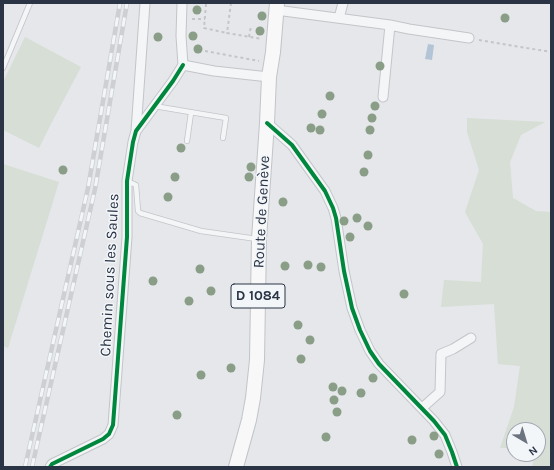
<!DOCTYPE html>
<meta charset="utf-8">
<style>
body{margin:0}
#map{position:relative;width:554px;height:470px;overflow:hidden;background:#e5e7ea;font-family:Karla,sans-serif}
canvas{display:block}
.frame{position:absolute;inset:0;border:4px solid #2a3445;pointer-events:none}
.north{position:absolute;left:506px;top:422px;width:40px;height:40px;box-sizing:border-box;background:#f3f6f9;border:1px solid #a3a8b1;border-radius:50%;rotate:142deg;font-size:11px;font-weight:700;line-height:16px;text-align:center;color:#2a3445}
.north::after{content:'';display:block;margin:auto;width:14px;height:18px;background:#6b737f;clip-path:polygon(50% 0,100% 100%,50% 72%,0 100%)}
</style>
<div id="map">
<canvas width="554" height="470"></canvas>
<div class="frame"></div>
<div class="north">N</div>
</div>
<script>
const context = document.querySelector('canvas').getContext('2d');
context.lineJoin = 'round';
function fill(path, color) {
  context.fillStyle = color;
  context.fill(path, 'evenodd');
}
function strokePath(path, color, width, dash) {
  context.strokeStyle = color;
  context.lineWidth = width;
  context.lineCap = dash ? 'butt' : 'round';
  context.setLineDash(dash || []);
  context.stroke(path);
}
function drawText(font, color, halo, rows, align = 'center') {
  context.font = font + ' Karla,sans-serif';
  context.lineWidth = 3;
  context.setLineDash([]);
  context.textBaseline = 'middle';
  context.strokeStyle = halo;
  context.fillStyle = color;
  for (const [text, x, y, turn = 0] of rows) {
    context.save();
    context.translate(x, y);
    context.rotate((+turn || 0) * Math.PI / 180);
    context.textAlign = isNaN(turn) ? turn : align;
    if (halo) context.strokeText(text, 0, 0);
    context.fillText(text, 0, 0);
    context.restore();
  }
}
fill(new Path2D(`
 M25,37L81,67L52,122L39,148L3,130V82Z
 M467,118L545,122L521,135L510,162L513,198L536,211L551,212V467H532L535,454H538V430H514V448H500L514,407L520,366L498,364L494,304L441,307L444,280L481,282L483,244L465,212L479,170L467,132Z
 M3,164L59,182L8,348L3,346Z`), '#d6ded5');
fill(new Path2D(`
 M428,44L434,45L432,60L425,59Z`), '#b3c4d6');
const service = new Path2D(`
 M3,68L30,3
 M154,106L226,118L223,138
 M187,141L191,113
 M127,181L136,185L138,211L140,213L201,231L257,239`);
const minor = new Path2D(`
 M182,3L181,36L183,65L214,71L269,77
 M276,10L390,25L409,29L469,38
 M339,18L343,3
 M383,97L390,25
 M267,123L292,145L325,191L333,208L336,218L344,271L352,308L360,330L370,351L379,364L434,421L445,435L452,452L457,467
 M136,131L145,3
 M422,408L440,392L441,354L453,349L471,338
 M50,467L52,464L103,439L109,434L113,425L127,237V181L133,142L136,131L173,81L183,65`);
const primary = new Path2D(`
 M236,467L249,420L253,398L257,360L259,239L267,123L269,77L273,52L277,3`);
strokePath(service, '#c3c5c8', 6);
strokePath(minor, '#c3c5c8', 11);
strokePath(primary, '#c1c4c8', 16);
strokePath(new Path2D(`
 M231,3L227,33L262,39
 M206,4L204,28L227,33
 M192,19H205
 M249,37L251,26
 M479,40L551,52
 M205,51L259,61`), '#c3c5ca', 2, [3, 3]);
strokePath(service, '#f4f5f7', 4.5);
strokePath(minor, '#f4f5f7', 9);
strokePath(primary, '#f8f8f8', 14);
const rail = new Path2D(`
 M25,467L88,188L120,3
 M32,467L95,189L127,3`);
strokePath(rail, '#cdcfd2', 4.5);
strokePath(rail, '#f3f6f9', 3, [9]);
strokePath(new Path2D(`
 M267,123L292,145L325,191L333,208L336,218L344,271L352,308L360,330L370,351L379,364L434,421L445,435L452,452L457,467
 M50,467L52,464L103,439L109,434L113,425L127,237V181L133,142L136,131L173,81L183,65`), '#00873e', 4);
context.fillStyle = '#8a9e87';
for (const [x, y] of [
 [197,10],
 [262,16],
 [505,18],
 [260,31],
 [193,36],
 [158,37],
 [198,49],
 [380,66],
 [330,96],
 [375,106],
 [322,114],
 [372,118],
 [311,128],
 [320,130],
 [370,130],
 [181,148],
 [368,155],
 [251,167],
 [63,170],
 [364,172],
 [175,177],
 [249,177],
 [168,197],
 [283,202],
 [357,218],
 [344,221],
 [368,226],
 [350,237],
 [308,265],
 [285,266],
 [321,267],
 [200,269],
 [153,281],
 [211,291],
 [404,294],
 [189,301],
 [298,325],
 [310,340],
 [301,359],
 [231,368],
 [201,375],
 [373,378],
 [333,387],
 [342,391],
 [361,393],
 [334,400],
 [337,412],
 [177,415],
 [434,436],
 [326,437],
 [412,440],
 [439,454]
]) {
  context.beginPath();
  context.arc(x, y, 4.5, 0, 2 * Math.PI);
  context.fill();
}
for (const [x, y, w] of [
 [258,296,54]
]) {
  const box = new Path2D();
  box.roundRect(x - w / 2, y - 12, w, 24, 3);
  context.fillStyle = '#f3f6f9';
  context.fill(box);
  strokePath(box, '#2a3445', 1);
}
drawText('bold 14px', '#2a3445', null, [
 ["D 1084",258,296]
]);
drawText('15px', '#2a3445', '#f3f6f9', [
 ["Route de Genève",262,212,-87],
 ["Chemin sous les Saules",110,275,-87]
]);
</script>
